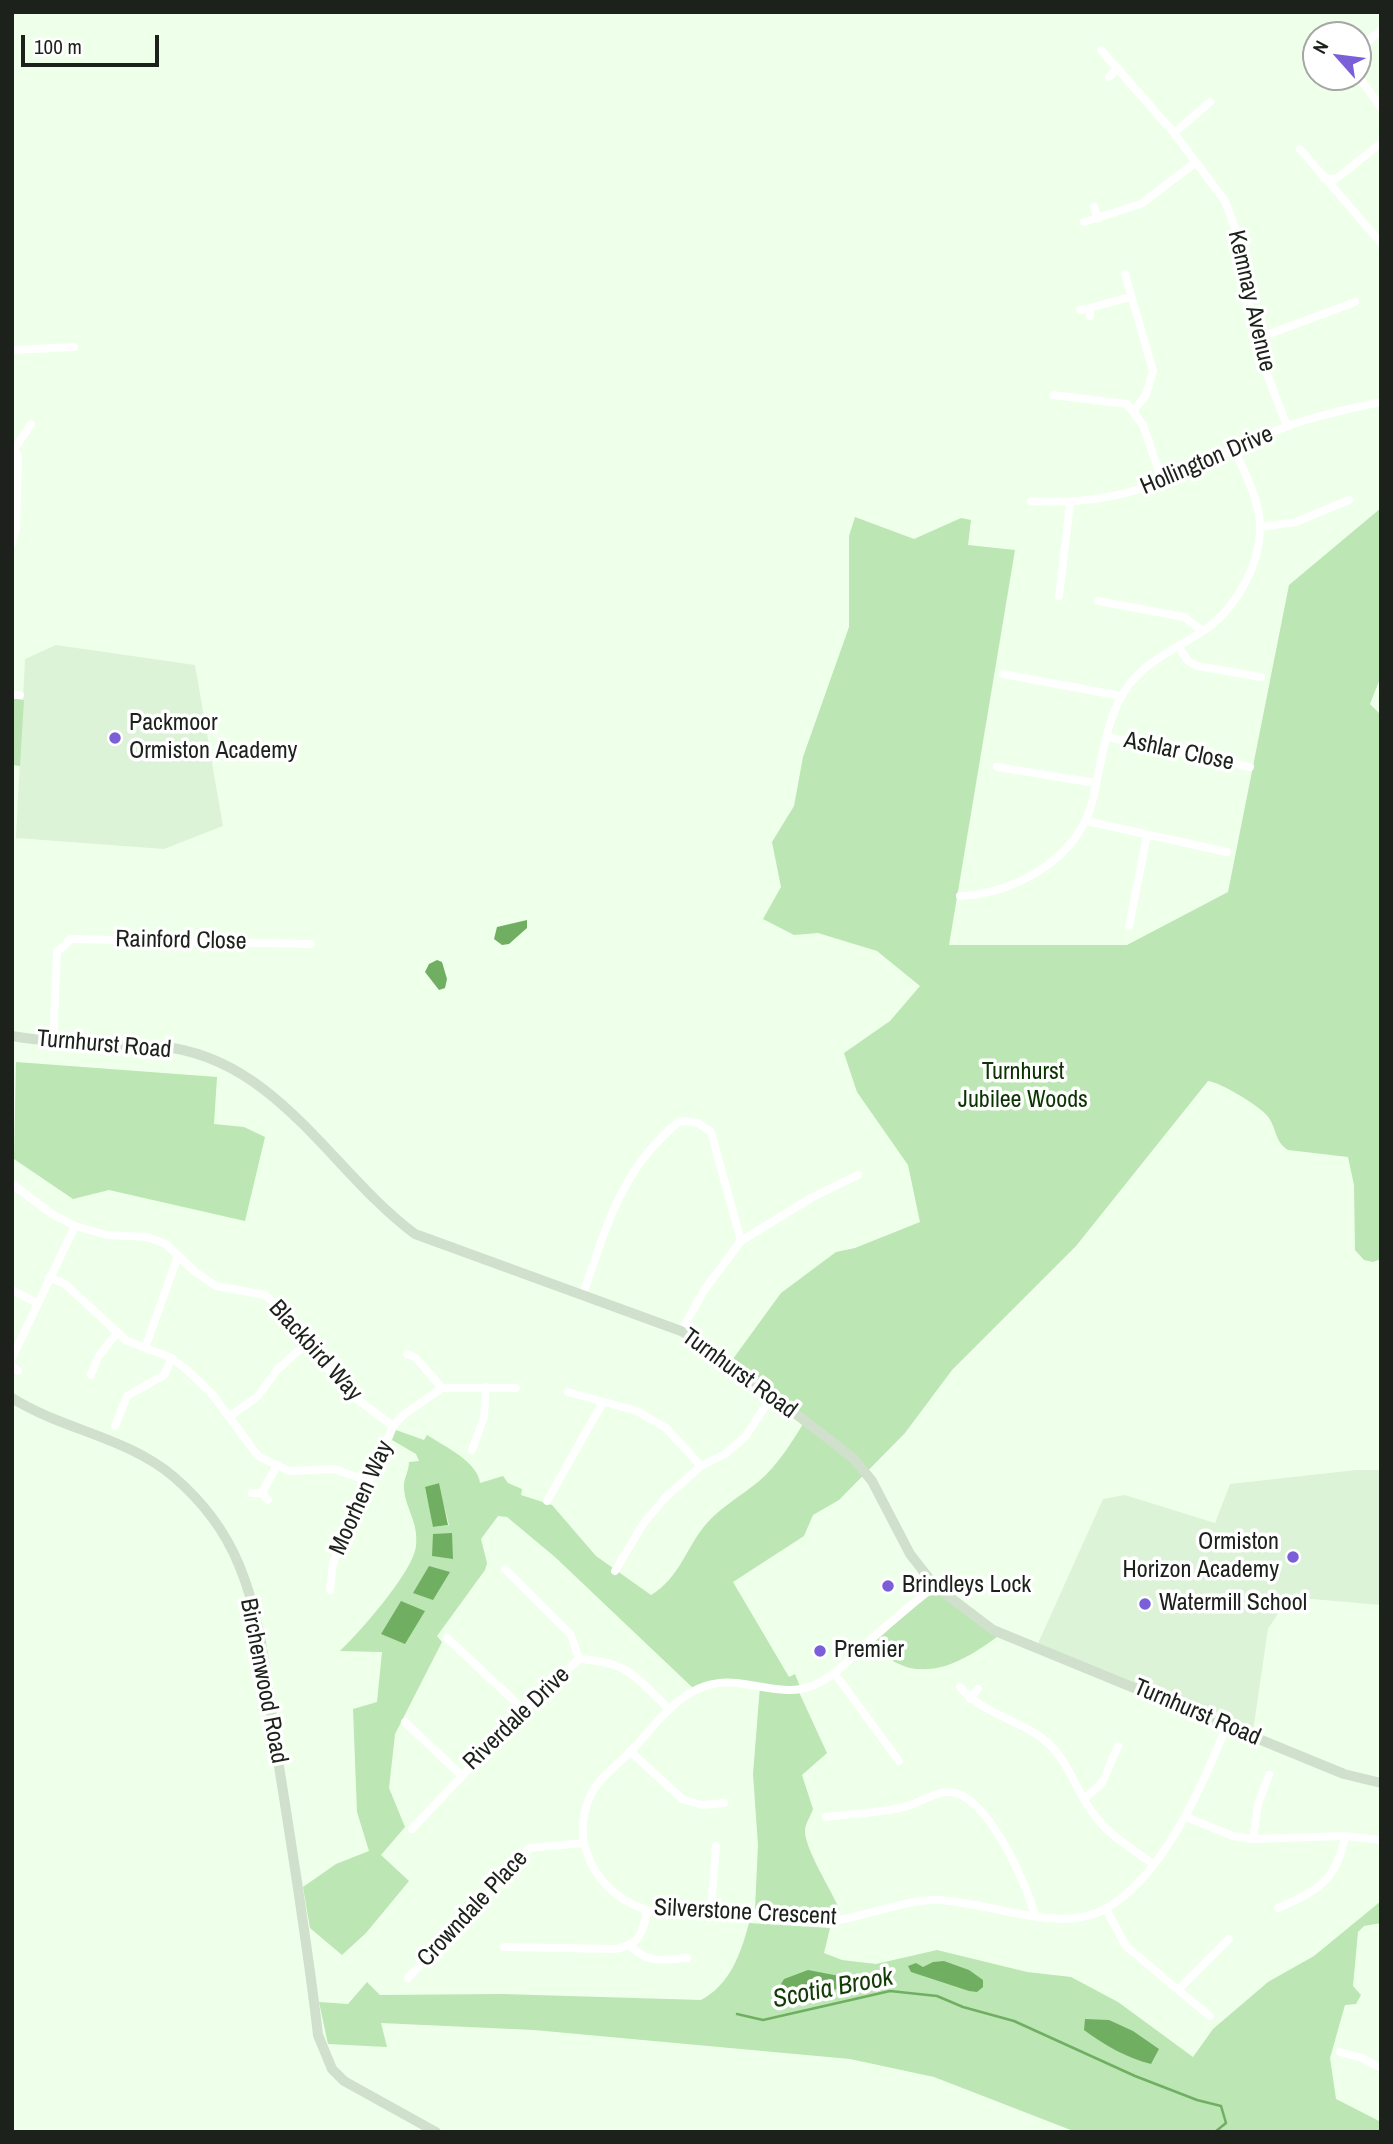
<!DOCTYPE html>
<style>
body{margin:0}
#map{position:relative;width:1393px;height:2144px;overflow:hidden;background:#eeffea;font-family:"Archivo Narrow",sans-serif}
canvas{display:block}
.frame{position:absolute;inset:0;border:14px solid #1c221b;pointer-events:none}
.north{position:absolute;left:1302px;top:21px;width:70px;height:70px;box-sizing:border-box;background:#fff;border:2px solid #a4a7a4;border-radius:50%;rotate:298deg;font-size:19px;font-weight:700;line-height:28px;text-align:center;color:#1c221b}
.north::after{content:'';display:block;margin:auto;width:24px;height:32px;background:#7a5fd9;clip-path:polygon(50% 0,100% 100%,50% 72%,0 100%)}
.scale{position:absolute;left:21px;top:35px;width:138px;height:32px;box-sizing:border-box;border:4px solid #1c221b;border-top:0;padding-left:9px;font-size:21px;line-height:24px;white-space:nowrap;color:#1c221b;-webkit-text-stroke:5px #fff;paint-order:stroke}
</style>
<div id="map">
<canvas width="1393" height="2144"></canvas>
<div class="frame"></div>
<div class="north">N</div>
<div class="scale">100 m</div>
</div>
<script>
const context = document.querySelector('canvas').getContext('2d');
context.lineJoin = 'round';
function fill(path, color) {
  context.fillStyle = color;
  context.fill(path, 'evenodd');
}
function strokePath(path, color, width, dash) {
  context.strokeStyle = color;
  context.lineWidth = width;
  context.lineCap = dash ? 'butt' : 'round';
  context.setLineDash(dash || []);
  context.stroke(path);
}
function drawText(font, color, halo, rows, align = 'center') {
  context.font = font + ' "Archivo Narrow",sans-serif';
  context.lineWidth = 7;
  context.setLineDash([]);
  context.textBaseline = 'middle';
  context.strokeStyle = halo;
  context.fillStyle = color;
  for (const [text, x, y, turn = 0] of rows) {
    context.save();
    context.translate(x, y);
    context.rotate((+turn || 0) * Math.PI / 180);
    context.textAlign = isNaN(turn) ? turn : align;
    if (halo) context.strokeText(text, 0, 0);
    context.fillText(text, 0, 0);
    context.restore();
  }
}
fill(new Path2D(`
 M56,645L195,665L223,826L164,849L16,838L25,659Z
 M1356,1470H1381V1605L1289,1597L1268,1629L1252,1738L1035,1650L1103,1499L1125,1495L1215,1523L1230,1484Z`), '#ddf3d8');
fill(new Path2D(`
 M1381,508V676L1370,704L1381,715V1259L1373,1262L1364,1260L1355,1250L1354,1185L1348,1157L1288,1150C1275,1142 1277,1130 1269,1118C1262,1107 1220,1082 1208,1081L1076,1246L952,1370L905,1433L839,1500L813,1515L804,1536L733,1582L789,1677L795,1674L801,1689L798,1690L827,1753L802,1775L813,1809C811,1815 806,1823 805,1829C803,1847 833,1892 840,1911L812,1913L755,1909L758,1845L753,1774L760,1686L735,1683L694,1689L555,1557L507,1517L498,1516L481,1539L487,1563L485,1570L437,1636L442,1642L395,1734L389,1788L405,1827L381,1855L409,1881L366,1933L342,1955L310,1928L303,1887L336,1864L369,1851L357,1812L353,1709L377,1702L382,1652L340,1651C360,1632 413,1572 416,1546C419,1522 405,1508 404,1488C403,1479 409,1472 409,1462L419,1461L416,1454L392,1440L396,1430L424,1440L427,1435C444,1446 478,1462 480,1483L503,1476L508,1483L522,1489L521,1495L552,1505L596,1556L651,1595C680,1578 686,1547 707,1523C721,1507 742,1495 758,1482C778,1465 791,1443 805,1421L730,1363L781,1293L836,1252L855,1248L920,1222L908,1165L857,1092L844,1053L890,1021L920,986L877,951L818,933L794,935L763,919L781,887L772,842L794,806L803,757L849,627V536L855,517L914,539L961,518L971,520L968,545L1015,550L949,945H1127L1228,892L1289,585ZM438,1483L449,1525L434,1527L425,1488Z
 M12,698L24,700L20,766L12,765Z
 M16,1062L217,1077L214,1124L244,1127L265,1137L245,1221L109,1190L73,1199L14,1159Z
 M935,1586L1001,1634C975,1653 944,1675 910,1668C898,1665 891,1659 880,1655C874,1652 865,1652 858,1651Z
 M1381,1901V1923L1364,1926L1358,1932L1353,1986L1361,1995L1356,2004L1345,2005L1330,2058L1336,2099L1381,2122V2132H1076L934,2077L850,2059L534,2030L381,2023L387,2047L328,2044L319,2002L348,2004L367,1982L380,1995L502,1994L701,2000C730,1985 741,1953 749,1923L830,1928L824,1953L842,1960L876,1964L937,1950L1027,1972L1071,1977L1118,2002L1193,2057L1213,2029L1268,1982L1314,1956Z`), '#bce6b3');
fill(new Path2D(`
 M527,920V928L509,944L502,945L494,939L497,927Z
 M437,960L442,962L447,979L445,988L439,990L425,972L429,964Z
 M439,1483L448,1525L433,1527L425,1487Z
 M452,1533L453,1559L432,1556L433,1534Z
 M429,1566L450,1572L433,1600L413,1593Z
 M401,1601L425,1611L405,1644L381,1634Z
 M944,1961L969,1970L983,1980V1987L977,1992L969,1991L911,1972L908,1966L916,1963L923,1967L933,1962Z
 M808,1970L850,1978L853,1982L852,1986L804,1996L782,1997L778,1989L784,1979Z
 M1085,2019L1109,2020L1133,2031L1159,2049L1151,2064C1127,2058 1104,2045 1084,2030Z`), '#70af62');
strokePath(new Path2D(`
 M737,2014L763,2020L890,1991L937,1996L963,2007L1014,2021L1135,2076L1197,2100L1221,2106L1226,2123L1215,2132`), '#70af62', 2.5);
strokePath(new Path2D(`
 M1101,50L1174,133L1225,201L1239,239L1242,275L1259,353L1287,426
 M1358,50L1381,30
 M1358,76L1381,107
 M1109,77L1118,68
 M1174,133L1210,102
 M1300,149L1381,243
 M1324,178L1336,179L1381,143
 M1094,207L1098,219
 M1084,222L1141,204L1196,162
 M1125,274L1153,371L1146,395L1133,411
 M1090,308L1130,297
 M1080,310L1090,308V316
 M1256,339L1355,302
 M12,350L74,347
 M1053,395L1127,404L1143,425L1163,483
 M12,446L18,456L16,528L12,544
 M15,448L31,424
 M1031,501C1143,508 1190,464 1288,426C1318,415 1349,409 1381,402
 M1260,527L1296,522L1349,500
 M1059,596L1070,504
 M1098,601L1184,617L1203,631
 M1178,646L1188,661L1197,666L1261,677
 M1003,674L1121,696
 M12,695H20
 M1108,737L1250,767
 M997,767L1096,783
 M1086,821L1227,852
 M960,896C1017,893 1079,858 1093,799C1101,765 1105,723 1124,692C1143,662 1174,650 1203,631C1235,610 1260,566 1260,527C1260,501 1245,474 1235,451
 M1129,926L1147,835
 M53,1043L57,952L71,939L311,944
 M12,1184L52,1214L75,1226L107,1235L147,1237L166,1244L194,1271L216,1286L265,1295L279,1307L345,1390L393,1426
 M49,1277L65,1284L127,1341L172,1358L188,1371L212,1394L258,1456L289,1471L334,1469L368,1481
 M12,1290L37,1303
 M583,1294C607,1226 621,1168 680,1121L698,1123L711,1132L741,1241
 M681,1331L705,1289L741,1241L811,1198L858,1175
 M145,1348L178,1256
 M407,1354L416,1358L442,1388
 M12,1358L75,1226
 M12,1365L18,1371
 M91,1375L98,1357L117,1333
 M568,1392L637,1411L666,1428L701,1466
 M229,1417L258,1396L277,1370L307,1343
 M115,1426L127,1396L164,1375L172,1358
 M472,1450L484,1417L486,1387
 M252,1493H262L268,1500
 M262,1493L277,1465
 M547,1501L603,1402
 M505,1569L571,1635L579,1659
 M615,1571L643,1524L666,1497L701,1466L725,1454L745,1437L772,1396
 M935,1586C911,1604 889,1624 867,1643C849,1659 835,1677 812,1686C789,1695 761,1686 737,1683C687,1677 662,1718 631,1751C621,1761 609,1771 599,1782C584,1800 578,1831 587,1853C596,1880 617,1899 643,1909C661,1916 687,1909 706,1908C716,1908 727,1912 737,1913C771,1918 810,1925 844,1919C876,1913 905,1900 937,1900C988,1901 1059,1935 1105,1909C1163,1877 1203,1785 1226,1727
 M330,1590L333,1563L393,1426L403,1415L442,1388H516
 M447,1638L524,1710
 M835,1674L899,1761
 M960,1687C984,1716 1022,1719 1049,1744C1070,1764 1077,1794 1095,1816C1110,1836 1133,1849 1153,1864
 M970,1699L978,1689
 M405,1722L461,1775
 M630,1751L682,1799L702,1805L724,1803
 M1084,1799L1102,1783L1118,1746
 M826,1817C850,1814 876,1813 900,1808C919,1805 931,1792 950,1792C987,1794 1026,1883 1035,1915
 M1186,1817L1233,1836L1253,1839L1345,1836L1381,1840
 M412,1829L524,1710L579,1659C629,1662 634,1676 669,1709
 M1253,1839L1258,1804L1269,1775
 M711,1908L716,1846
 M1278,1908C1318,1891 1337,1880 1345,1836
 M1106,1909L1126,1946L1178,1990L1229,1939
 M631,1946C647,1964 665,1960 687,1958
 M504,1947L615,1949C639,1945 643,1934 647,1911
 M408,1978L529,1848L583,1843
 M1178,1990L1210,2016
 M1340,2052L1362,2058L1381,2068`), '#fff', 8);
strokePath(new Path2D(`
 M12,1036C48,1042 83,1044 119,1045C136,1046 155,1045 173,1048C281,1066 334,1174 415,1234L681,1331L708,1346L853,1458L872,1481L910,1554L935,1586L993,1630L1344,1774L1381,1783
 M12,1398C63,1430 127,1437 174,1477C202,1501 225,1531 239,1565C263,1622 267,1687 276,1747C291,1843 307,1939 318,2035L332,2069L344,2081L436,2132`), '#d0e0cc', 10);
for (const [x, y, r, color] of [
 [115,738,7,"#7a5fd9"],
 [1293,1557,7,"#7a5fd9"],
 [888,1586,7,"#7a5fd9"],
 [1145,1604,7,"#7a5fd9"],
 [820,1651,7,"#7a5fd9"]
]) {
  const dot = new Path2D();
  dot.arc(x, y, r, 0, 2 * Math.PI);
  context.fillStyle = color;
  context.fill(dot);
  strokePath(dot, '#fff', 2.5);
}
drawText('24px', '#1c221b', '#fff', [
 ["Kemnay Avenue",1251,301,77],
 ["Hollington Drive",1207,461,-23],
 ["Ashlar Close",1179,752,12],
 ["Rainford Close",181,941,1],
 ["Turnhurst Road",104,1045,5],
 ["Blackbird Way",315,1351,48],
 ["Turnhurst Road",739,1374,36],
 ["Moorhen Way",362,1498,-66],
 ["Birchenwood Road",263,1681,79],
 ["Turnhurst Road",1197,1713,23],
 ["Riverdale Drive",517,1719,-44],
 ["Crowndale Place",473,1909,-47],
 ["Silverstone Crescent",745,1913,3]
]);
drawText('24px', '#1c221b', '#fff', [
 ["Packmoor",129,724],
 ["Ormiston Academy",129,752],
 ["Ormiston",1279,1543,"right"],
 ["Horizon Academy",1279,1571,"right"],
 ["Brindleys Lock",902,1586],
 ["Watermill School",1159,1604],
 ["Premier",834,1651]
], 'left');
drawText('24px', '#0a3500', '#fff', [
 ["Turnhurst",1023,1073],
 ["Jubilee Woods",1023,1101]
]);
drawText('italic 26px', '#123c06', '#fff', [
 ["Scotia Brook",833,1989,-11]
]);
</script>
